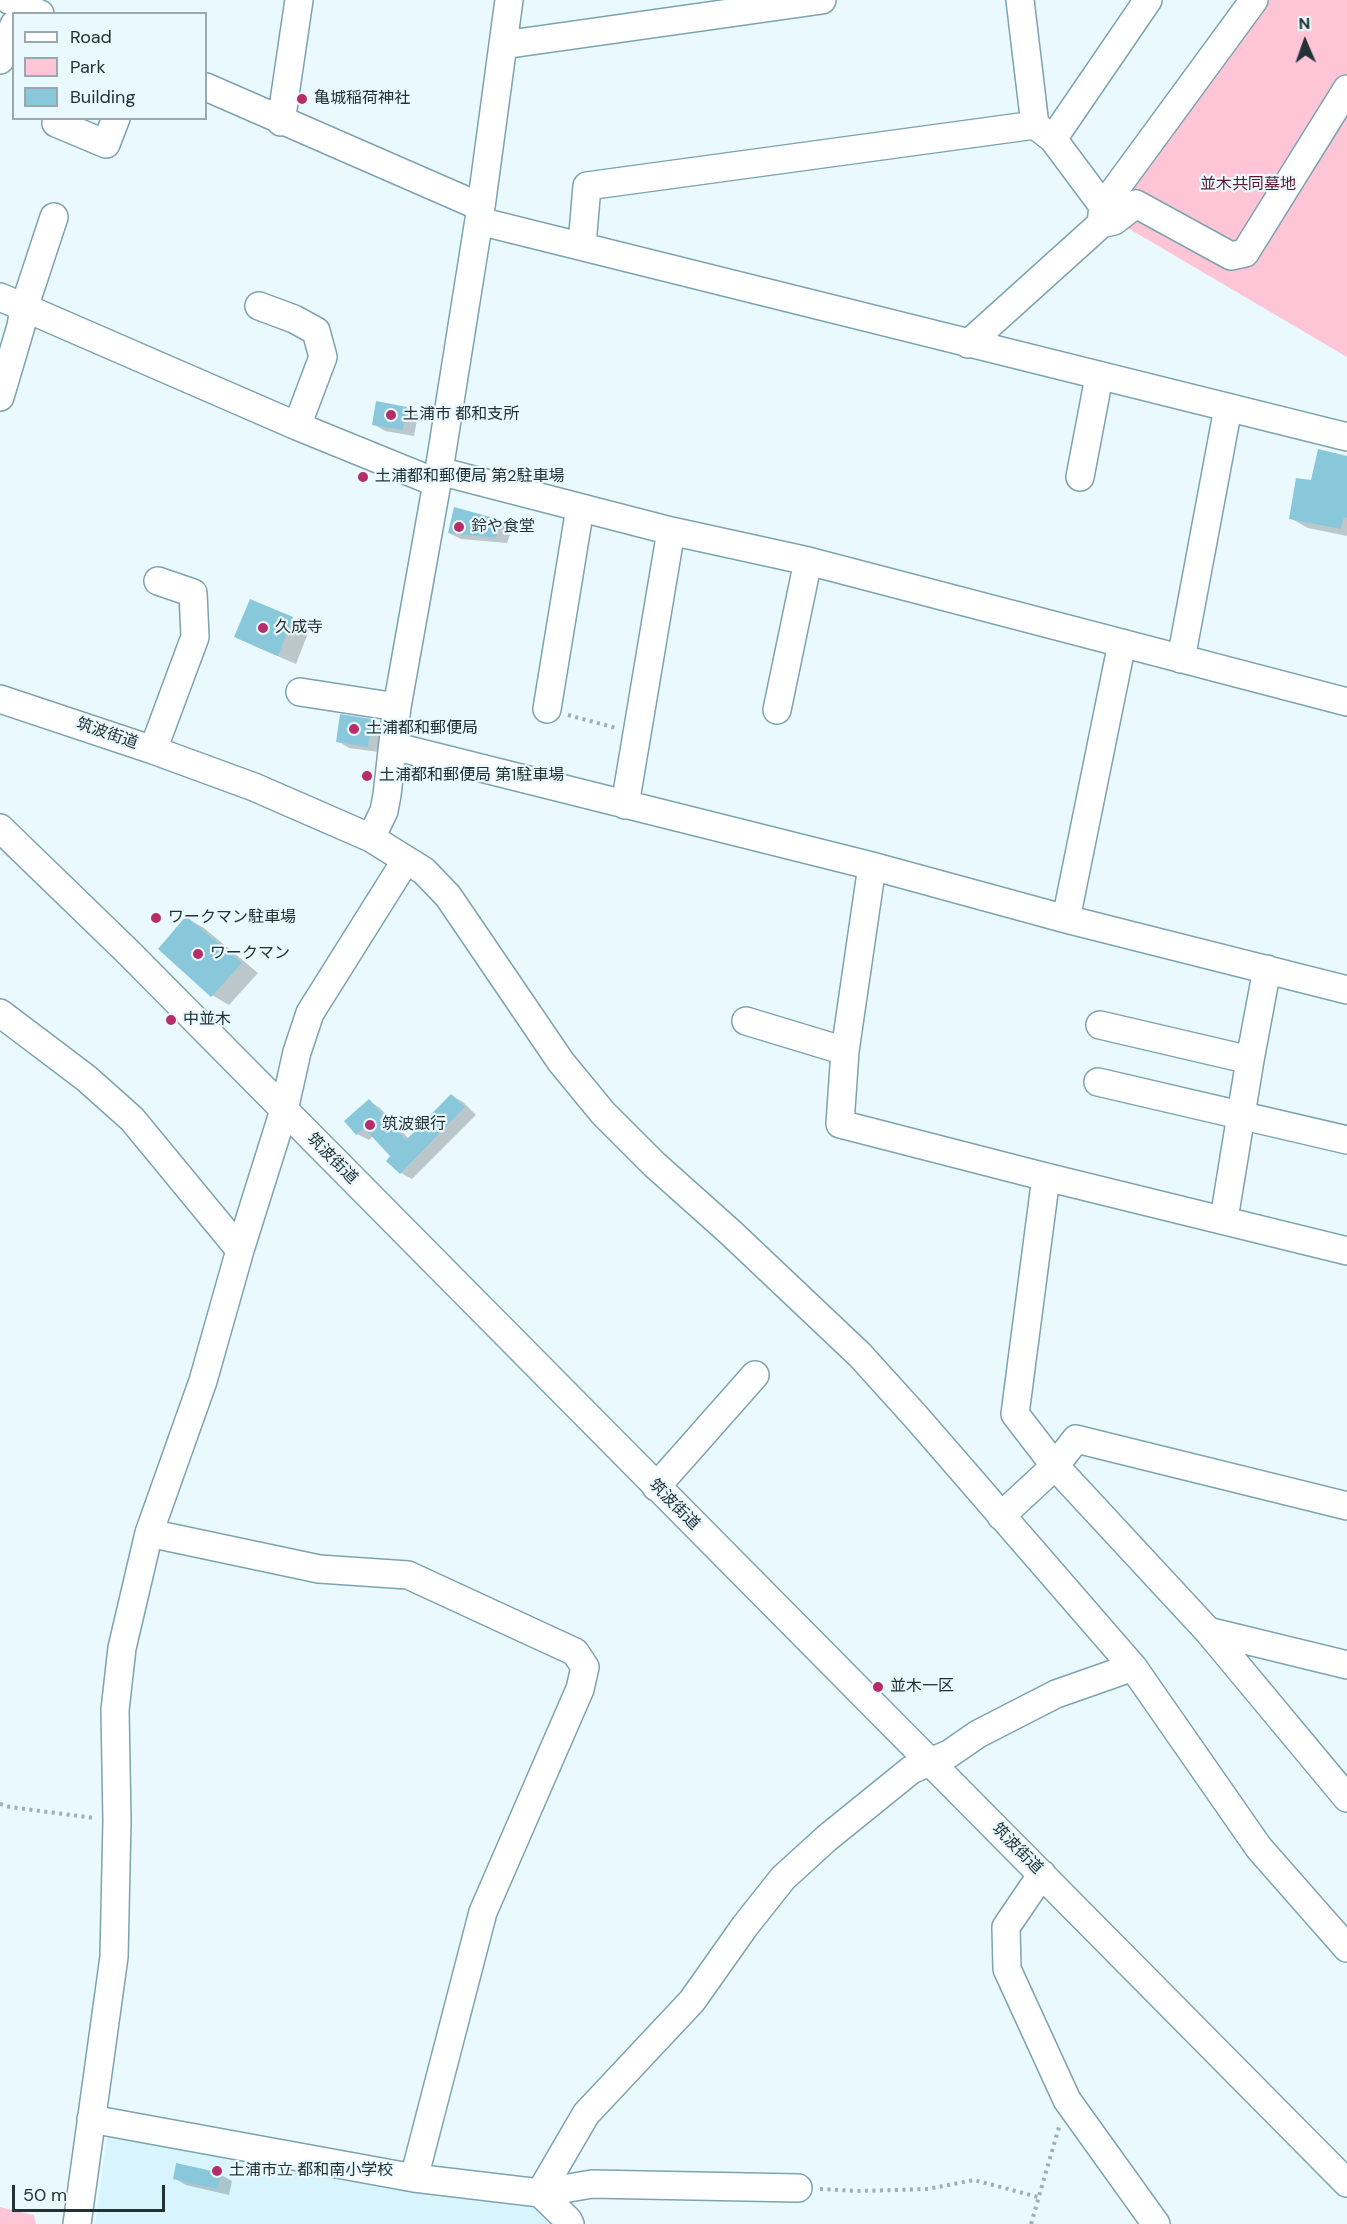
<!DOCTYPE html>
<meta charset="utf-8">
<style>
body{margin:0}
#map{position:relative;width:1347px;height:2224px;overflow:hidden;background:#eaf9fe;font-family:"DM Sans",sans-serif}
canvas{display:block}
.legend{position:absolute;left:12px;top:12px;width:195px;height:108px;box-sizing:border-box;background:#eaf9fe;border:2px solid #9aa9ae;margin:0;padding:8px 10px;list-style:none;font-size:18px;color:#223237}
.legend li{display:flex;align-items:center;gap:12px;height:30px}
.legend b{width:30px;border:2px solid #9aa9ae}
.north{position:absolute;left:1275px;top:12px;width:60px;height:60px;-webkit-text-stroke:4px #eaf9fe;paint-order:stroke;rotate:358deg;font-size:16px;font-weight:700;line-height:24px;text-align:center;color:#223237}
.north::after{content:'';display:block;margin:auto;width:21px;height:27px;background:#223237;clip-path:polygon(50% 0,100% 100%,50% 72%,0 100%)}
.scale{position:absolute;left:12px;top:2185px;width:153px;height:27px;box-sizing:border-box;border:3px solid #223237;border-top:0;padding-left:8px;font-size:18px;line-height:21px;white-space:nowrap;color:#223237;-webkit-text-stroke:4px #eaf9fe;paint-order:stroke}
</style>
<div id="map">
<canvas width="1347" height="2224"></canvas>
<ul class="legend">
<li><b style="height:8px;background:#fff"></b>Road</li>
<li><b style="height:16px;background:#fec5d6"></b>Park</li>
<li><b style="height:16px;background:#89c8db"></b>Building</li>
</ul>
<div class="north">N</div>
<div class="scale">50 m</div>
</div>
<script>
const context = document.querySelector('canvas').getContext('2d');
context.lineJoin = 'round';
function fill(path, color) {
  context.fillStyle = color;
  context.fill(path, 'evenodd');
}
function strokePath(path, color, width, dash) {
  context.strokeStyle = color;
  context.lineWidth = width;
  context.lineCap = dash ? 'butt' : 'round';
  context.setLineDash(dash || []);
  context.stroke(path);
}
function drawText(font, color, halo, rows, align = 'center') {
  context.font = font + ' "DM Sans","Noto Sans JP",sans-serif';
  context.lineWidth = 4.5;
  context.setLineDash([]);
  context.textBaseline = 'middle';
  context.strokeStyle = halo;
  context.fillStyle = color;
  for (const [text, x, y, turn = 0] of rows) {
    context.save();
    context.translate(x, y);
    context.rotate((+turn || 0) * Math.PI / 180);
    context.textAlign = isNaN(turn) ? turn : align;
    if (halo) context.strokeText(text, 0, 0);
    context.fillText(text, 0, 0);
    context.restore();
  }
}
fill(new Path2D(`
 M108,2131L557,2211L561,2224H95Z`), '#d8f5fe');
fill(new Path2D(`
 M1263,0H1347V357L1126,227L1108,205Z
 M0,2207L34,2215L36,2224H0Z`), '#fec5d6');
fill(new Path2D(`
 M407,408L418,415L414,436L385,431L373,424Z
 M1347,457V536L1308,528L1290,518L1312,482Z
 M455,509L501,521L512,528L507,543L461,539L449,533Z
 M292,618L310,628L296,664L254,646L236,636Z
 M371,720L383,727L379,752L349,748L338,741Z
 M186,918L204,928L258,973L229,1005L212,995Z
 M452,1096L463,1102L476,1115L412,1179L401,1173L392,1156L373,1136L369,1140L357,1134L369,1101L380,1108L409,1139Z
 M178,2164L221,2175L232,2181L229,2195L186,2185L174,2178Z`), '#0003');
fill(new Path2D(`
 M376,401L407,407L403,430L372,425Z
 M1318,449L1347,456V518L1344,517L1341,529L1289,519L1296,478L1311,480Z
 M454,507L501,520L496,538L448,533Z
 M250,599L293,617L278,656L234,637Z
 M340,714L372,719L368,747L336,742Z
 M186,916L242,963L211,997L158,949Z
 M451,1094L465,1107L400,1174L386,1161L390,1156L364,1128L356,1135L344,1121L369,1099L406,1140Z
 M176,2163L221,2173L218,2189L173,2179Z`), '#89c8db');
const minor = new Path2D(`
 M9,0L40,14
 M1020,0L1035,125L1053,139L1148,0
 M503,45L822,0
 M0,60L14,25
 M206,87L481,207
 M281,122L299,0
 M56,123L106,144L116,118
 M1053,139L1103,206
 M479,221L1347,437
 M1101,224L1114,221L1136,204L1231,256L1245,253L1347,89
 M582,245L587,186L1035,125
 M0,297L297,426L437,483
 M259,306L294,319L316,331L323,357L297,426
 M968,344L1101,224L1103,206L1254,0
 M0,397L21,326L24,308L54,217
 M439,471L671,531L808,561L1347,702
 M1080,477L1099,377
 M1181,659L1228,408
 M300,692L397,707
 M0,699L153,750L254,787L371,838L424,871L448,896L561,1062L603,1113L655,1165L730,1232L860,1355L917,1418L1133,1667L1259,1848L1347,1948
 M547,709L580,508
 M777,710L808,561
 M393,746L872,866L1066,919L1347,990
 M153,750L195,637L193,593L158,581
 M625,805L671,531
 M0,828L128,952L1347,2183
 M371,838L384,811L387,795L397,707L437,483L481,207L509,0
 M872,866L845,1051L840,1124L1046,1177L1347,1251
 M1066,919L1122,643
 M0,1013L86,1078L132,1119L240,1250
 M746,1021L845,1051
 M1100,1025L1250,1060
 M1098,1082L1347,1140
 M1046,1177L1015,1414L1055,1466L1208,1631L1347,1798
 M1224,1219L1250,1060L1267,969
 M656,1487L755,1375
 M1001,1516L1055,1466L1076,1439L1347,1506
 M149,1533L319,1569L408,1575L575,1652L585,1667L580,1689L483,1912L414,2178
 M1208,1631L1347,1665
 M1042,1874L1006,1927L1007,1969L1067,2100L1156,2224
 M91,2119L414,2178L540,2193L592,2184L798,2188
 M540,2193L586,2114L692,2001L745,1926L783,1878L827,1838L911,1770L949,1754L978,1734L1056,1694L1133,1667
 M540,2193L568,2220L570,2224
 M77,2224L114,1957L117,1821L115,1710L122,1648L149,1533L203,1381L240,1250L284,1110L297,1052L310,1013L406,860`);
strokePath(minor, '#7da3af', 30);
strokePath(new Path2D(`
 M568,715L616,728
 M0,1804L10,1807L94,1818
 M820,2189L860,2191L928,2189L974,2180L1038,2197
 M1031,2224L1059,2127`), '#a0afb4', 4, [3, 4.5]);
strokePath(minor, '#fff', 27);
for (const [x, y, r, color] of [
 [302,99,6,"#b62d6a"],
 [391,415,6,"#b62d6a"],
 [363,477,6,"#b62d6a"],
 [459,527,6,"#b62d6a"],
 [263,628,6,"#b62d6a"],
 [354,729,6,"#b62d6a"],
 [367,776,6,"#b62d6a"],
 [156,918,6,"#b62d6a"],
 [198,954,6,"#b62d6a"],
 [171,1020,6,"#b62d6a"],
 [370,1125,6,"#b62d6a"],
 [878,1687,6,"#b62d6a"],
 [217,2171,6,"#b62d6a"]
]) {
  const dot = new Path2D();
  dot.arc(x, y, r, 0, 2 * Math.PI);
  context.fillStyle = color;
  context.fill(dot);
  strokePath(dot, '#eaf9fe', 2);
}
drawText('16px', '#223237', '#eaf9fe', [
 ["亀城稲荷神社",314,99],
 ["土浦市 都和支所",403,415],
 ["土浦都和郵便局 第2駐車場",375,477],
 ["鈴や食堂",471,527],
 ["久成寺",275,628],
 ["土浦都和郵便局",366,729],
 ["土浦都和郵便局 第1駐車場",379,776],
 ["ワークマン駐車場",168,918],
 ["ワークマン",210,954],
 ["中並木",183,1020],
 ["筑波銀行",382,1125],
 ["並木一区",890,1687],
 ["土浦市立 都和南小学校",229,2171]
], 'left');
drawText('16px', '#5a1934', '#eaf9fe', [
 ["並木共同墓地",1248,185]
]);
drawText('16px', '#223237', '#eaf9fe', [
 ["筑波街道",107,734,19],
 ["筑波街道",332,1159,45],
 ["筑波街道",674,1505,45],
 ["筑波街道",1017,1849,45]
]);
</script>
